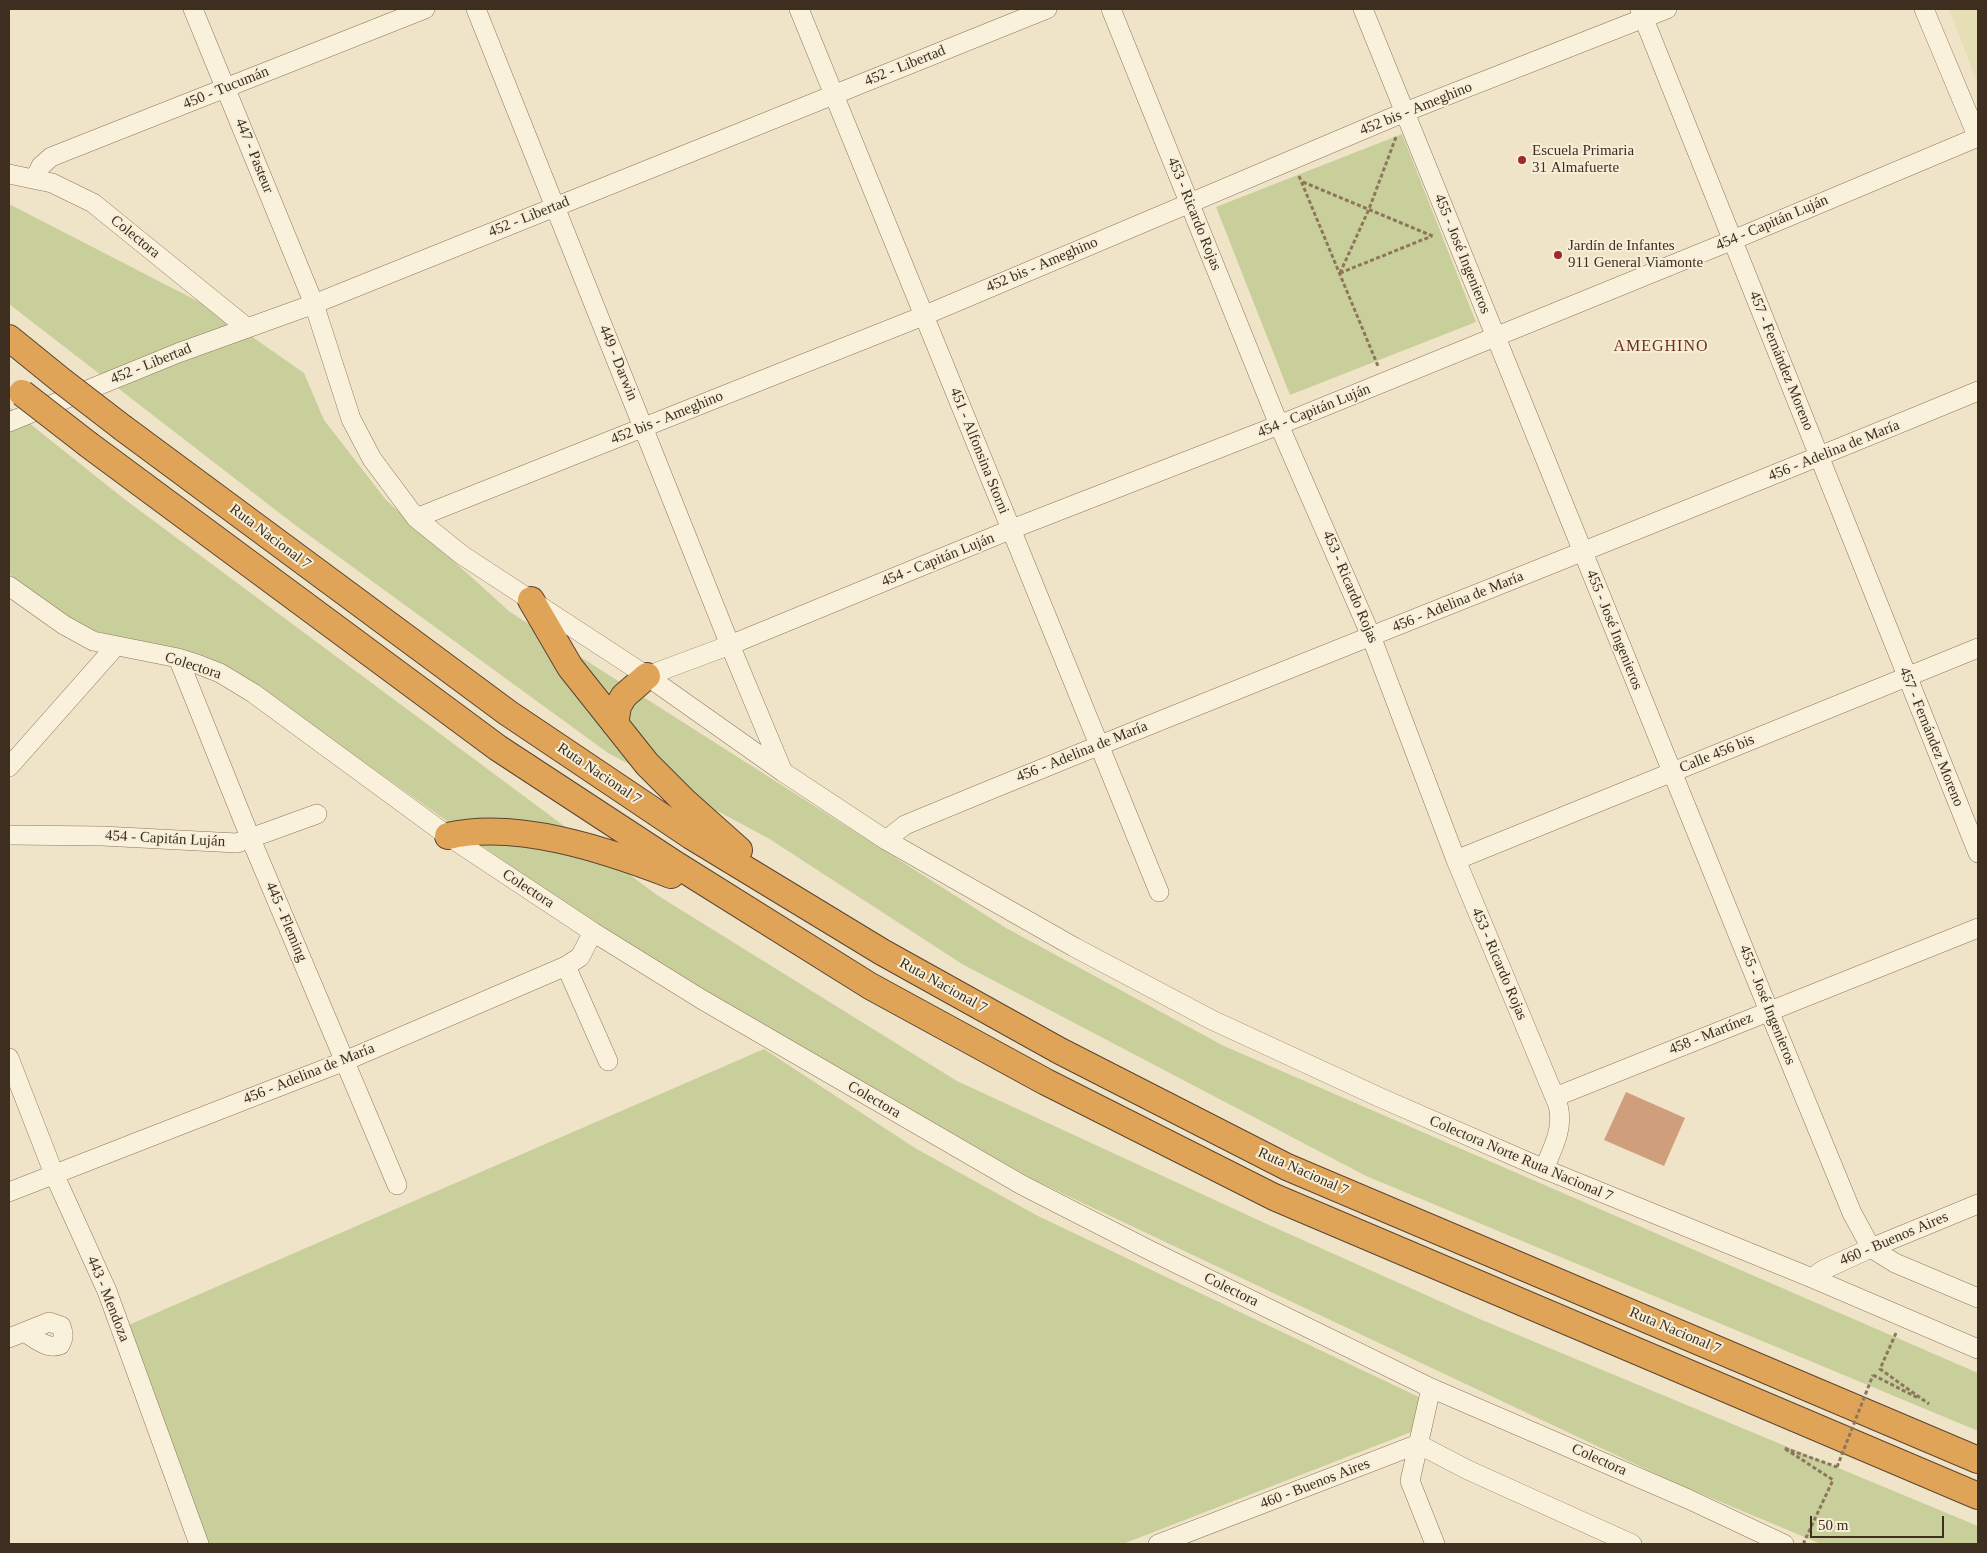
<!DOCTYPE html>
<meta charset="utf-8">
<style>
body{margin:0}
#map{position:relative;width:1987px;height:1553px;overflow:hidden;background:#f0e4c8;font-family:Georgia,serif}
canvas{display:block}
.frame{position:absolute;inset:0;border:10px solid #3d2e20;pointer-events:none}
.scale{position:absolute;left:1810px;top:1516px;width:134px;height:22px;box-sizing:border-box;border:2px solid #3d2e20;border-top:0;padding-left:6px;font-size:15px;line-height:18px;white-space:nowrap;color:#3d2e20;-webkit-text-stroke:4px #f7eed8;paint-order:stroke}
</style>
<div id="map">
<canvas width="1987" height="1553"></canvas>
<div class="frame"></div>
<div class="scale">50 m</div>
</div>
<script>
const context = document.querySelector('canvas').getContext('2d');
context.lineJoin = 'round';
function fill(path, color) {
  context.fillStyle = color;
  context.fill(path, 'evenodd');
}
function strokePath(path, color, width, dash) {
  context.strokeStyle = color;
  context.lineWidth = width;
  context.lineCap = dash ? 'butt' : 'round';
  context.setLineDash(dash || []);
  context.stroke(path);
}
function drawText(font, color, halo, rows, align = 'center') {
  context.font = font + ' Georgia,serif';
  context.lineWidth = 4;
  context.setLineDash([]);
  context.textBaseline = 'middle';
  context.strokeStyle = halo;
  context.fillStyle = color;
  for (const [text, x, y, turn = 0] of rows) {
    context.save();
    context.translate(x, y);
    context.rotate((+turn || 0) * Math.PI / 180);
    context.textAlign = isNaN(turn) ? turn : align;
    if (halo) context.strokeText(text, 0, 0);
    context.fillText(text, 0, 0);
    context.restore();
  }
}
fill(new Path2D(`
 M1949,9H1978V85Z`), '#e6deb5');
fill(new Path2D(`
 M1402,134L1476,322L1290,395L1216,207Z
 M9,204L211,308L304,373L324,420L386,500L510,612L1006,928L1224,1046L1978,1373V1431L1366,1176L962,964L768,838L608,753L295,525L9,304Z
 M9,407L123,498L657,895L957,1081L1269,1225L1482,1320L1978,1526V1544H1821L1673,1482L1032,1179L702,989L560,901L235,671L202,657L82,628L9,574Z
 M764,1049L915,1148L1038,1216L1423,1399L1419,1429L1123,1544H195L117,1330Z`), '#c9cf9b');
fill(new Path2D(`
 M1626,1092L1685,1118L1664,1166L1604,1140Z`), '#cf9f7d');
const minor = new Path2D(`
 M193,9L314,304L351,419L372,459L416,518L462,555L647,676L783,772L886,840L1074,947L1212,1020L1381,1098L1544,1169L1812,1278L1978,1349
 M476,9L730,645L783,772
 M799,9L1159,892
 M1111,9L1279,425L1371,636L1456,860L1558,1105C1564,1129 1553,1147 1544,1169
 M1363,9L1769,1011L1852,1213L1871,1248
 M1640,9L1978,853
 M1924,9L1978,138
 M9,174L52,183L93,203L246,327
 M35,178L41,166L51,157L425,9
 M9,422L178,353L314,304L1047,9
 M416,518L923,316L1405,112L1667,9
 M9,586L64,625L93,641L178,658L197,664L220,673L253,693L448,836L593,932L701,999L1022,1185L1149,1250L1431,1388L1688,1499L1784,1544
 M178,658L250,837L397,1185
 M647,676L730,645L1012,529L1279,425L1733,240L1978,137
 M9,767L116,646
 M9,835L102,836L237,843L317,814
 M886,840L905,825C1261,677 1622,539 1978,391
 M1456,860L1978,648
 M566,966L608,1061
 M9,1058L54,1174L107,1291L199,1544
 M1555,1097L1978,928
 M9,1192L345,1061L566,966L580,957L593,932
 M1871,1248L1895,1263L1978,1298
 M1812,1278L1823,1270L1871,1248L1978,1204
 M9,1338L49,1322L61,1326C64,1334 64,1338 60,1345C47,1350 35,1338 24,1332
 M1431,1388L1410,1481L1435,1544
 M1418,1444L1468,1470L1632,1544
 M1158,1544L1418,1444`);
const highway = new Path2D(`
 M9,338L62,381
 M123,428L508,713L691,836L882,952L1060,1051L1287,1167L1978,1460
 M89,445L498,748L675,864L870,986L1046,1082L1274,1197L1978,1496
 M531,600L570,667L647,764L684,801L739,850
 M615,724L618,706L624,696L647,676
 M448,836C517,820 606,850 671,875`);
strokePath(minor, '#8d765c', 20);
strokePath(highway, '#5b4430', 28);
strokePath(new Path2D(`
 M1299,176L1378,366
 M1303,182L1435,237
 M1340,273L1369,209L1396,137
 M1340,273L1432,236
 M1896,1333L1880,1369L1929,1404
 M1873,1375L1918,1398
 M1805,1544L1804,1542L1833,1480L1784,1448L1837,1467`), '#8d765c', 3, [4, 2.5]);
strokePath(minor, '#faf1dc', 19);
strokePath(highway, '#e0a458', 26);
const highwayBridge = new Path2D(`
 M62,381L123,428
 M22,393L89,445`);
strokePath(highwayBridge, '#5b4430', 28, []);
strokePath(new Path2D(`
 M1837,1467L1873,1375`), '#8d765c', 3, [4, 2.5]);
strokePath(highwayBridge, '#e0a458', 26);
for (const [x, y, r, color] of [
 [1522,160,5,"#9e2a2b"],
 [1558,255,5,"#9e2a2b"]
]) {
  const dot = new Path2D();
  dot.arc(x, y, r, 0, 2 * Math.PI);
  context.fillStyle = color;
  context.fill(dot);
  strokePath(dot, '#f7eed8', 2);
}
drawText('15px', '#3d2e20', '#f7eed8', [
 ["452 - Libertad",905,66,-22],
 ["450 - Tucumán",226,88,-22],
 ["452 bis - Ameghino",1416,109,-22],
 ["447 - Pasteur",254,156,68],
 ["453 - Ricardo Rojas",1194,214,68],
 ["452 - Libertad",529,217,-22],
 ["454 - Capitán Luján",1772,223,-23],
 ["Colectora",135,237,39],
 ["455 - José Ingenieros",1462,254,68],
 ["452 bis - Ameghino",1042,265,-23],
 ["457 - Fernández Moreno",1781,361,68],
 ["449 - Darwin",618,363,68],
 ["452 - Libertad",151,364,-22],
 ["454 - Capitán Luján",1314,411,-22],
 ["452 bis - Ameghino",667,418,-22],
 ["451 - Alfonsina Storni",979,451,68],
 ["456 - Adelina de María",1834,451,-22],
 ["Ruta Nacional 7",270,537,37],
 ["454 - Capitán Luján",938,560,-22],
 ["453 - Ricardo Rojas",1350,587,67],
 ["456 - Adelina de María",1458,602,-22],
 ["455 - José Ingenieros",1614,630,68],
 ["Colectora",193,666,18],
 ["457 - Fernández Moreno",1931,737,68],
 ["456 - Adelina de María",1082,752,-22],
 ["Calle 456 bis",1717,754,-22],
 ["Ruta Nacional 7",599,774,34],
 ["454 - Capitán Luján",165,839,3],
 ["Colectora",528,889,33],
 ["445 - Fleming",286,922,67],
 ["453 - Ricardo Rojas",1499,964,67],
 ["Ruta Nacional 7",943,986,29],
 ["455 - José Ingenieros",1767,1005,68],
 ["458 - Martínez",1711,1034,-22],
 ["456 - Adelina de María",309,1074,-22],
 ["Colectora",874,1100,30],
 ["Colectora Norte Ruta Nacional 7",1521,1159,23],
 ["Ruta Nacional 7",1303,1172,24],
 ["460 - Buenos Aires",1894,1239,-23],
 ["Colectora",1231,1290,26],
 ["443 - Mendoza",108,1299,68],
 ["Ruta Nacional 7",1675,1331,23],
 ["Colectora",1599,1460,24],
 ["460 - Buenos Aires",1315,1484,-21]
]);
drawText('15px', '#3d2e20', '#f7eed8', [
 ["Escuela Primaria",1532,151],
 ["31 Almafuerte",1532,168],
 ["Jardín de Infantes",1568,246],
 ["911 General Viamonte",1568,263]
], 'left');
context.letterSpacing = '1px';
drawText('16px', '#6b2e1e', '#f7eed8', [
 ["AMEGHINO",1661,347]
]);
context.letterSpacing = '0px';
</script>
